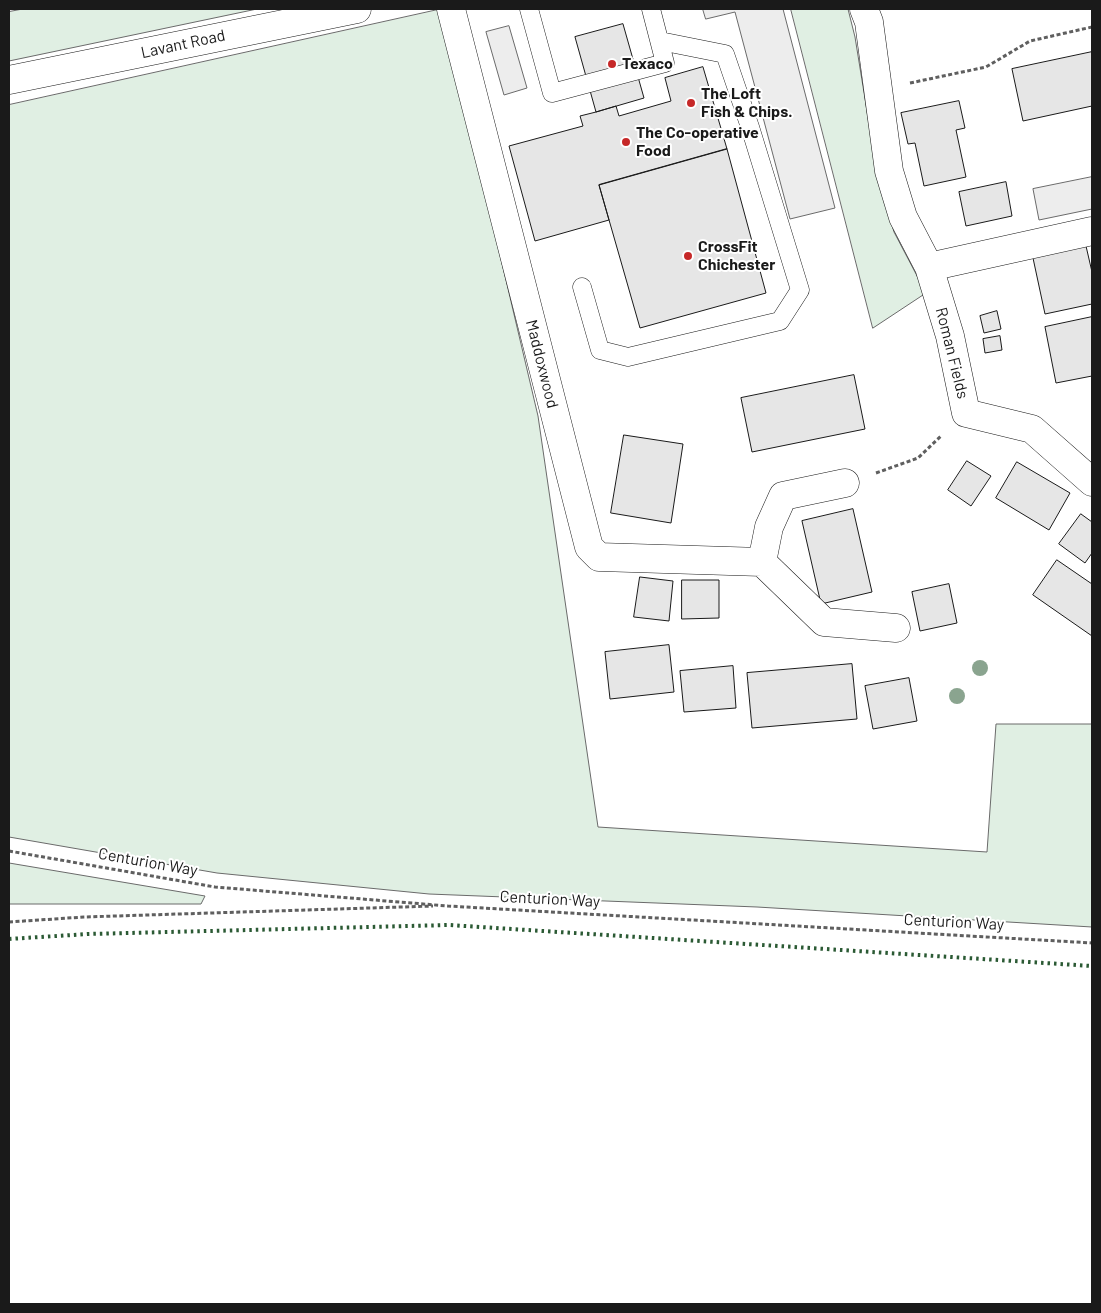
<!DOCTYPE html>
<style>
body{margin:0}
#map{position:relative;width:1101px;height:1313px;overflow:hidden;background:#fff;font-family:Barlow,sans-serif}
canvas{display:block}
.frame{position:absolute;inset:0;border:10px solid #1a1a1a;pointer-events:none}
</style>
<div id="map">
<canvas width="1101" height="1313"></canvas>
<div class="frame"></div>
</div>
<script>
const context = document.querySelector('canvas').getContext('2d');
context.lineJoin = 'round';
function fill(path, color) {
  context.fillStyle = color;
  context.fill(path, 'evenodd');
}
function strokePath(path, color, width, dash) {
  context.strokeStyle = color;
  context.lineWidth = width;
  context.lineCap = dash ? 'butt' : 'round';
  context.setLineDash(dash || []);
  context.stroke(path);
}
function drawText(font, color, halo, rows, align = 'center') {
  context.font = font + ' Barlow,sans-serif';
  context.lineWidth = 4;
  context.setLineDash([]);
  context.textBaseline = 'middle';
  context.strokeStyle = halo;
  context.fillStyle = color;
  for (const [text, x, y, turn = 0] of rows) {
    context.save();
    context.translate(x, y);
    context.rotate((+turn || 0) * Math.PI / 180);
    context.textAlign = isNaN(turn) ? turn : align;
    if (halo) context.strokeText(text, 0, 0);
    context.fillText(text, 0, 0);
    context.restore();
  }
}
const green = new Path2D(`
 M23,9H257L9,61V12Z
 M442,9L538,416L598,827L987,852L996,724H1092V927L757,907L429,894L217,873L9,837V105Z
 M791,9H848L855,37L877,173L894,232L926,293L873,328Z
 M9,863L205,896L201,904H9Z`);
fill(green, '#e0efe3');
strokePath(green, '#6a6a6a', 1);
const parking = new Path2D(`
 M703,9H783L835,208L790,219L735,12L706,19Z
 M509,26L527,88L504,95L486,32Z
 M1092,177V209L1039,220L1033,189Z`);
fill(parking, '#ededed');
strokePath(parking, '#6a6a6a', 1);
const building = new Path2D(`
 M623,24L644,98L596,112L575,37Z
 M1092,52V106L1023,121L1012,69Z
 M703,67L727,149L599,185L609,220L535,241L509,146L583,126L580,116L596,112L616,106L619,116L671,101L665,78Z
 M959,101L965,128L956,130L966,177L924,186L915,143L908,144L901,113Z
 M727,149L766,293L640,328L599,185Z
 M1006,182L1012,216L966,226L959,192Z
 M1086,246L1092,272V304L1045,314L1033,258Z
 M997,311L1001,329L984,333L980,316Z
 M1092,317V376L1056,383L1045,327Z
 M1000,336L1002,350L985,353L983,339Z
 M854,375L865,429L752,452L741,398Z
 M624,435L683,444L671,523L611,513Z
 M967,461L991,476L971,506L948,490Z
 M1017,462L1070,493L1049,530L996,498Z
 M853,509L872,592L821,604L802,521Z
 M1081,514L1092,522V553L1085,563L1059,544Z
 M1057,560L1092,584V636L1033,595Z
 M640,577L673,581L669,621L634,617Z
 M682,580H719V618L682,619Z
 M949,584L957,623L920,631L912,592Z
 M669,645L674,692L610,699L605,652Z
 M852,664L857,719L752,728L747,673Z
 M733,666L736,708L684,712L680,671Z
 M909,678L917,721L873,729L865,686Z`);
fill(building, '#e6e6e6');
strokePath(building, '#1a1a1a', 1);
const service = new Path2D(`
 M529,9L552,93L665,63L651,9
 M582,287L600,350L628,357L780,321L800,290L750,127L725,54L660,41`);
const minor = new Path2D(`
 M451,9L589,547L599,557L762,562
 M864,9L869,22L889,171L903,217L929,267L950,336L966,413L1032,429L1092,482
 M929,267L1092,231
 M845,483L783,496L769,527L762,562L824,622L896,628`);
const primary = new Path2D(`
 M9,80L357,9`);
strokePath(service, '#1a1a1a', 19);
strokePath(minor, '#1a1a1a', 29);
strokePath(primary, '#1a1a1a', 29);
strokePath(new Path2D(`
 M910,83L986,67L1030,41L1092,27
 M876,473L918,458L941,436
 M9,851L215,887L448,906L1092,943
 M9,922L84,917L433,906`), '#5f5f5f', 3, [4, 2.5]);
strokePath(service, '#fff', 18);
strokePath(minor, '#fff', 28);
strokePath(primary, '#fff', 28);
strokePath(new Path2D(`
 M9,939L88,934L449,925L1092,966`), '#2b5a34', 4, [2.5, 4]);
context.fillStyle = '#8aa48f';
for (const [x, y] of [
 [980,668],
 [957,696]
]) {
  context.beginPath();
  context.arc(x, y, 8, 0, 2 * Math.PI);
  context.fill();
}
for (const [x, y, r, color] of [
 [612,64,5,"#c62828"],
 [691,103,5,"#c62828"],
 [626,142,5,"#c62828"],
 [688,256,5,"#c62828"]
]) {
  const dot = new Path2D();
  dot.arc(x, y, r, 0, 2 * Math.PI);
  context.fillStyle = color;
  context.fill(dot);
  strokePath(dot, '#fff', 2);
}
drawText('16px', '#1a1a1a', '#fff', [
 ["Lavant Road",183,44,-12],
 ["Roman Fields",952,353,76],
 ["Maddoxwood",542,364,76],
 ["Centurion Way",148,862,10],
 ["Centurion Way",550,899,3],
 ["Centurion Way",954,922,3]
]);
drawText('bold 16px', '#1a1a1a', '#fff', [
 ["Texaco",622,64],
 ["The Loft",701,94],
 ["Fish & Chips.",701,112],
 ["The Co-operative",636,133],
 ["Food",636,151],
 ["CrossFit",698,247],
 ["Chichester",698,265]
], 'left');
</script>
